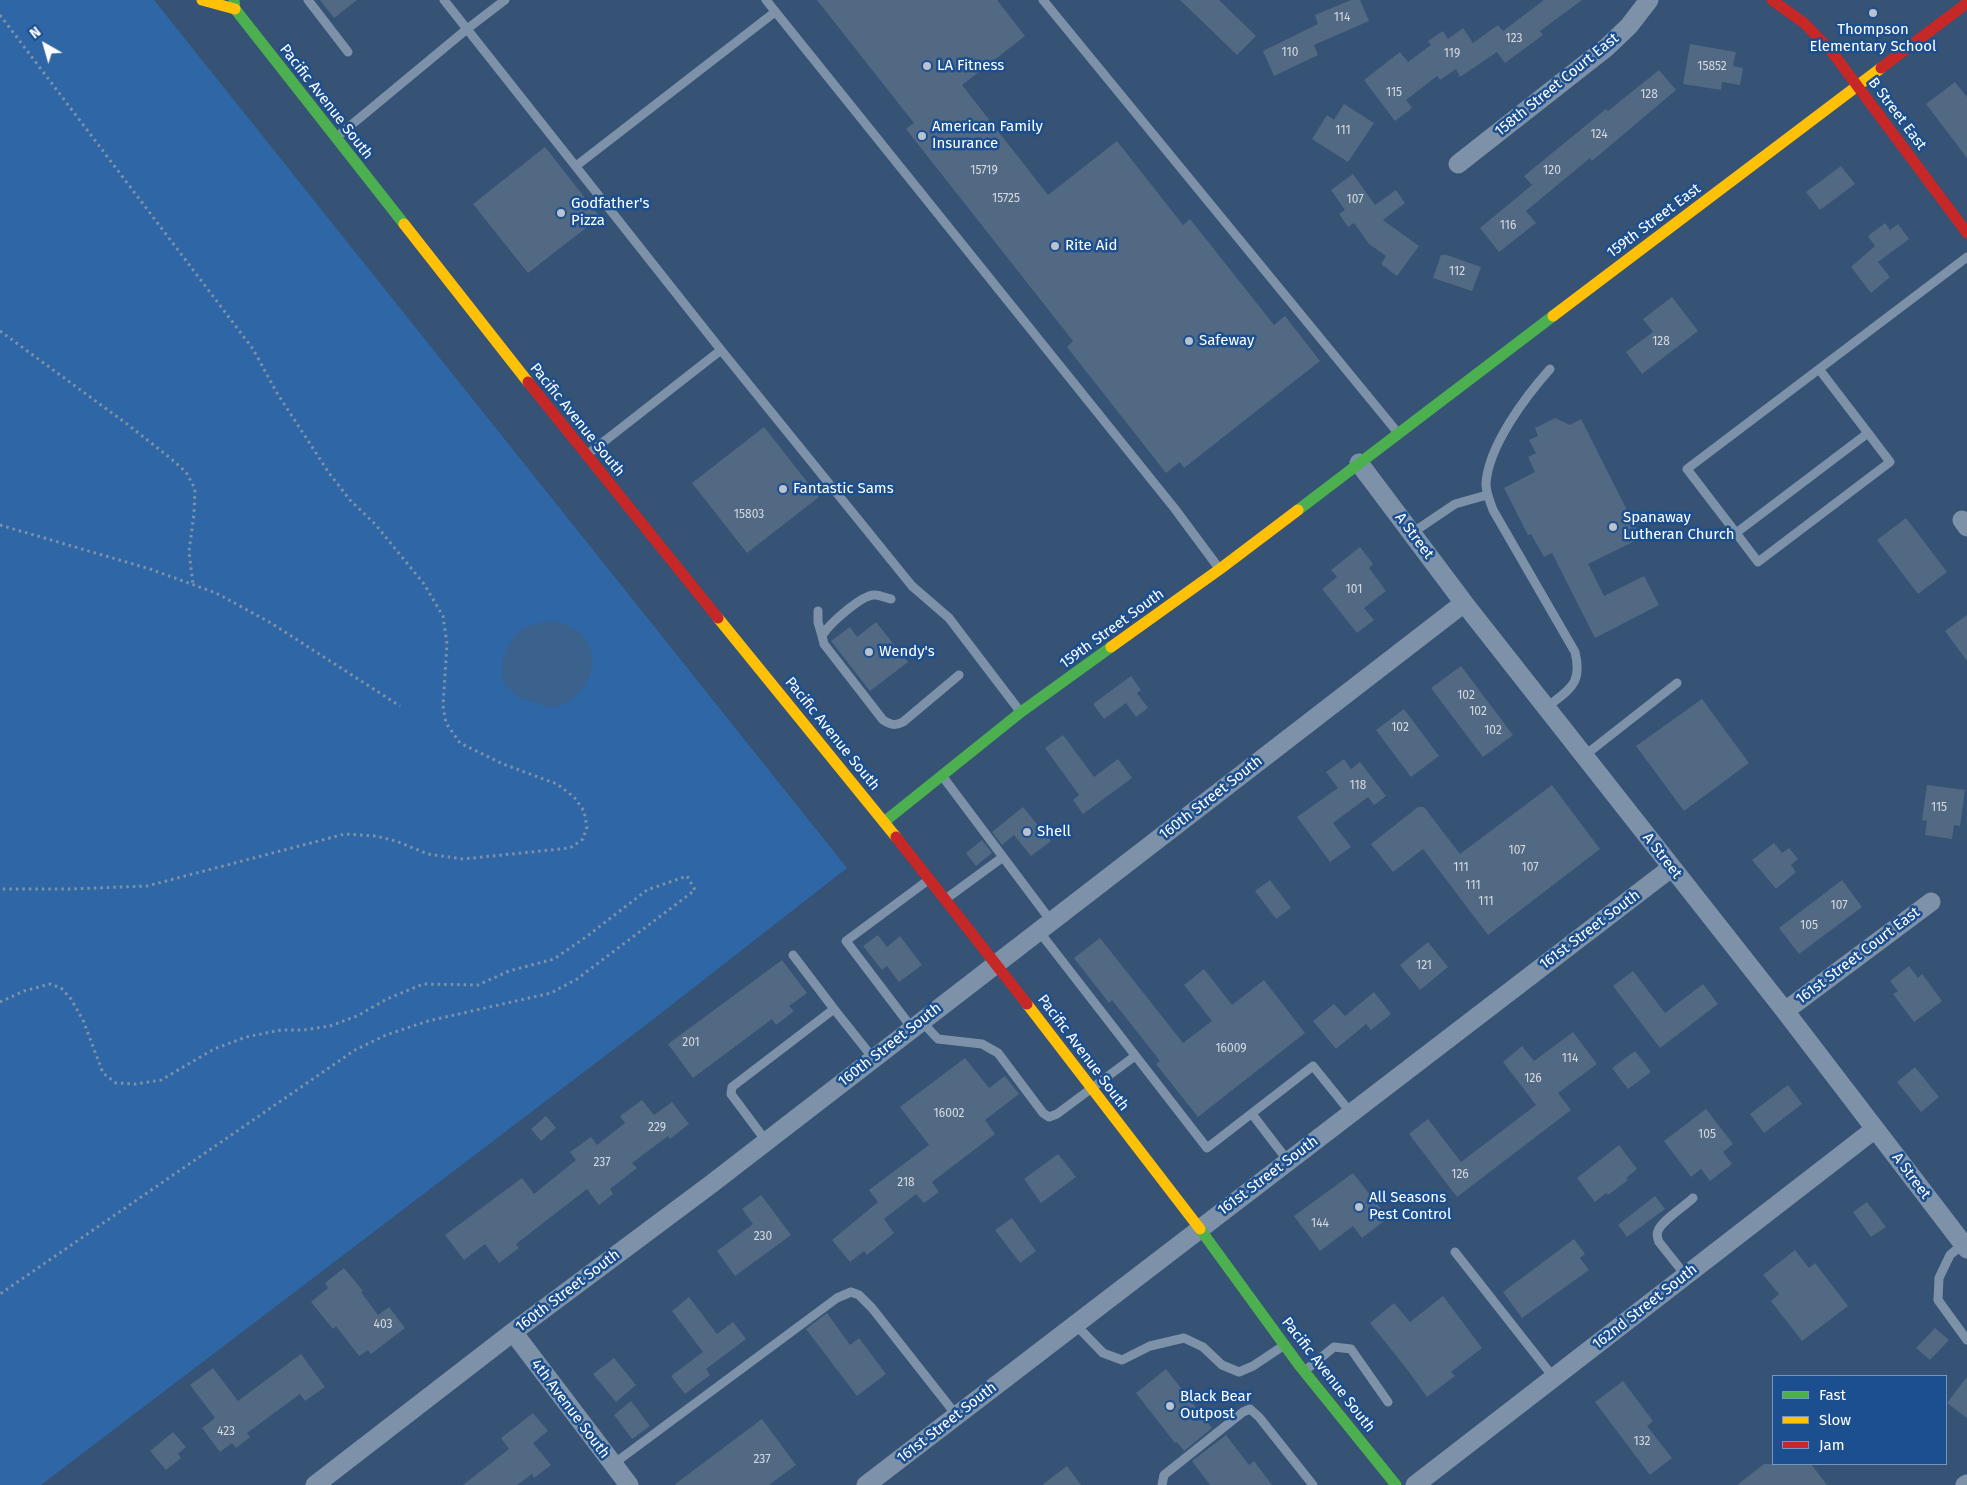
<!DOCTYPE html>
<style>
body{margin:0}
#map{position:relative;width:1967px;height:1485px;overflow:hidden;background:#365274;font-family:"Fira Sans",sans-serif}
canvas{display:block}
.legend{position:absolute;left:1772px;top:1375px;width:175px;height:90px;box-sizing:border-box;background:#1b4f8f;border:1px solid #7695bc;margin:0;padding:6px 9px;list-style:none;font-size:15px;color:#fff}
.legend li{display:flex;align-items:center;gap:10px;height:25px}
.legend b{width:25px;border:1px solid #7695bc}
.north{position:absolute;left:20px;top:20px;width:50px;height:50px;-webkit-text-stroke:4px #1b4f8f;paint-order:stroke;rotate:322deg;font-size:14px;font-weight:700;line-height:20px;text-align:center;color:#fff}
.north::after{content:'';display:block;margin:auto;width:18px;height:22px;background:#fff;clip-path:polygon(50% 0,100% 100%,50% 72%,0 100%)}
</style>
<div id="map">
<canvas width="1967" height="1485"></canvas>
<ul class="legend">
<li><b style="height:6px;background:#4caf50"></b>Fast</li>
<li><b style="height:6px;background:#ffc107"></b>Slow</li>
<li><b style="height:6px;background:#c62828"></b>Jam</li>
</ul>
<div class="north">N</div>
</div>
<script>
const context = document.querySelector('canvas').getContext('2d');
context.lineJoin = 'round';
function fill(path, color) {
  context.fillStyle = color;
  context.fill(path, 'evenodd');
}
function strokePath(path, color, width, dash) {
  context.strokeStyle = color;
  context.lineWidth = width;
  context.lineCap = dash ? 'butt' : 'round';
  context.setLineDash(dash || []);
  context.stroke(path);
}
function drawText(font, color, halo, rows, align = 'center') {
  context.font = font + ' "Fira Sans",sans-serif';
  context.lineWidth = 5;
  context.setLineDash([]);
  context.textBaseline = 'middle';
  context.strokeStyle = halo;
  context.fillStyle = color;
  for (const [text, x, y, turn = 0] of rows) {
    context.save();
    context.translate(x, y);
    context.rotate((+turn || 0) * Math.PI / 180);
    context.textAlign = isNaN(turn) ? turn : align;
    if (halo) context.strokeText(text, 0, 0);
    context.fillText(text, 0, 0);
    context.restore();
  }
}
fill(new Path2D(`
 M0,0H154L847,868L651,1021L41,1485H0Z`), '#2f66a5');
fill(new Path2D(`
 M551,621C591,624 607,668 576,695C569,702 560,708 549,707C544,706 539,704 534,702C530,701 524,700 520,697C516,695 508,688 505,684C495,667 510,633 528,626C535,623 543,623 551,621Z`), '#3b618d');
fill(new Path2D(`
 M320,0H357L334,18Z
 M817,0H997L1025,36L962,85L1048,195L1117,141L1183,225L1190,219L1274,325L1285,316L1320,361L1184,468L1180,462L1166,473L1067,347L1073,341L906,129L914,123Z
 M1180,0H1219L1256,36L1237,55Z
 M1351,0H1360L1369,21L1314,45L1318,55L1274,76L1263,51L1318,24L1315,15Z
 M1544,0H1582L1540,31L1543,35L1505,63L1497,52L1460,77L1456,69L1440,80L1437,76L1406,100L1412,108L1395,121L1364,80L1400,52L1408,62L1431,45L1428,41L1443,31L1448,39L1463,28L1473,43L1498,25L1503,31Z
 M1690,44L1736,52L1733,66L1743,68L1740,85L1722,82L1721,90L1683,84Z
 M1659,70L1676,90L1592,161L1590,158L1526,211L1536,223L1499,252L1480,228L1532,185L1524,176L1606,109L1608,111Z
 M1955,82L1967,97V158L1926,104Z
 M1344,104L1374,123L1348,162L1312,139L1327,115L1334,120Z
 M545,147L600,217L528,273L473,204Z
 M1841,166L1855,184L1820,210L1806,192Z
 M1353,174L1375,205L1396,190L1405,203L1383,220L1419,246L1397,276L1381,264L1386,256L1369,244L1354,223L1348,227L1339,214L1345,210L1331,190Z
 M1885,223L1890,230L1898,224L1909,239L1878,262L1890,277L1871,293L1851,267L1875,246L1868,236Z
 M1441,255H1447L1481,267L1472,291L1433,278Z
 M1672,297L1698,331L1642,374L1626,352L1653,332L1643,319Z
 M1555,418L1570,425L1581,419L1641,538L1588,564L1604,596L1644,576L1659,605L1595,638L1552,553L1544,557L1531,534L1528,535L1504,488L1535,472L1528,457L1536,453L1529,440L1538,436L1535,428Z
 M764,427L819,497L747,553L692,483Z
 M1906,518L1947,572L1918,594L1877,540Z
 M1360,547L1373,564L1369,568L1386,591L1364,608L1374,620L1357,633L1322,589L1337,577L1331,570Z
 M1967,615V661L1945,631Z
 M876,622L908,662L870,691L831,641L850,627L857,637Z
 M1461,666L1513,735L1483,757L1431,688Z
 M1131,676L1141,690L1137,693L1148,708L1136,717L1126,703L1104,719L1093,704Z
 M1702,699L1749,763L1684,811L1636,746Z
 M1404,709L1439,756L1411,777L1376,730Z
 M1063,735L1094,777L1118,759L1132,778L1083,814L1073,800L1079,795L1045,748Z
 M1344,759L1351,769L1360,762L1386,796L1374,805L1368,797L1333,823L1351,847L1330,862L1297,817L1338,788L1326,772Z
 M1552,785L1600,849L1488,935L1423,849L1393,872L1371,844L1418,807H1424L1460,854Z
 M1927,785L1965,790L1960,826L1954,825L1952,839L1925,835L1927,821L1922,820Z
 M1023,807L1051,841L1031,856L1014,835L1002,845L992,832Z
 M982,840L992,853L976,866L966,853Z
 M1774,843L1782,853L1789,848L1798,859L1791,865L1796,872L1776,889L1752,860Z
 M1270,880L1291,908L1276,919L1255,891Z
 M1842,880L1862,907L1799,954L1779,928Z
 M878,935L887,947L900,936L922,965L899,982L887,966L882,970L863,946Z
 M1100,938L1183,1043L1212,1021L1184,985L1204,969L1232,1005L1264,980L1305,1033L1198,1117L1156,1064L1160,1061L1112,1000L1109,1003L1074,958Z
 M1428,942L1448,967L1420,990L1400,965Z
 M782,960L807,993L789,1006L794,1011L776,1025L772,1019L693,1078L668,1044Z
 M1909,966L1918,978L1922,974L1942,1001L1914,1022L1893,994L1898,991L1890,981Z
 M1633,971L1665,1013L1703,984L1718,1004L1660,1048L1613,986Z
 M1374,992L1391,1014L1371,1030L1366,1024L1336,1049L1313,1021L1334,1004L1345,1016Z
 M1573,1032L1597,1064L1558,1093L1571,1110L1457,1197L1409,1134L1428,1119L1461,1162L1536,1105L1503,1062L1522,1046L1534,1061Z
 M1635,1051L1651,1072L1628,1089L1612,1068Z
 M965,1058L989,1088L1005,1076L1019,1094L985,1120L995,1134L932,1182L939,1192L924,1203L916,1194L884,1219L894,1233L867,1255L864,1251L850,1262L832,1240L878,1202L869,1190L929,1145L900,1107Z
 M1915,1067L1939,1097L1921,1112L1897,1082Z
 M1788,1085L1802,1104L1764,1133L1750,1114Z
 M642,1100L654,1115L672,1102L689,1124L670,1139L668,1136L632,1163L637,1168L610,1189L613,1194L599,1205L587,1189L516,1244L519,1248L499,1263L485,1244L464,1260L445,1235L522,1178L534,1194L576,1160L570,1152L591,1137L597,1145L625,1123L620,1116Z
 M1706,1109L1733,1144L1723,1152L1732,1164L1710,1181L1701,1169L1691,1177L1664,1141Z
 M546,1116L556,1128L541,1141L531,1129Z
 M1619,1145L1637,1169L1626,1178L1628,1180L1608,1195L1606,1193L1595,1202L1577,1178Z
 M1058,1154L1076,1177L1041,1203L1024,1179Z
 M1353,1173L1388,1218L1362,1238L1353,1226L1320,1251L1294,1216Z
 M761,1195L791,1235L735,1276L717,1251L753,1224L742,1209Z
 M1655,1196L1665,1209L1627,1237L1618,1225Z
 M1867,1202L1886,1227L1871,1237L1853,1212Z
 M1012,1218L1036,1251L1020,1263L995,1230Z
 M1574,1239L1585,1254L1580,1258L1589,1270L1522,1318L1503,1292Z
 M1795,1250L1809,1268L1815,1263L1848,1306L1802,1341L1771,1301L1779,1294L1763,1275Z
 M344,1268L363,1291L361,1292L378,1315L389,1307L405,1328L371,1354L368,1350L359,1356L336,1326L333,1329L311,1302L328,1288L325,1283Z
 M1443,1296L1482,1348L1451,1372L1455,1376L1427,1397L1406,1368L1370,1323L1394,1303L1410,1322Z
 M689,1297L717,1334L733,1322L746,1339L706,1369L710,1375L685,1394L671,1376L703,1352L672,1311Z
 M827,1313L850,1345L859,1338L886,1374L857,1396L806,1329Z
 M1935,1328L1949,1340L1930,1360L1916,1348Z
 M301,1354L325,1387L305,1401L300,1394L247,1433L250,1437L236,1448L232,1443L220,1452L202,1428L215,1418L190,1385L213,1368L238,1401Z
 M614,1358L636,1385L616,1402L593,1374Z
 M1166,1369L1212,1428L1184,1451L1177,1442L1175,1443L1136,1393Z
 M1967,1377V1418L1947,1403Z
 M1623,1381L1653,1421L1647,1426L1672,1458L1650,1475L1595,1402Z
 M631,1401L650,1426L632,1439L614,1415Z
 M533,1413L548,1431L533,1443L551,1465L534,1478L532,1474L517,1485H463L509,1449L501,1438Z
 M762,1419L796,1465L769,1485H674Z
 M173,1432L186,1447L178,1454L181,1458L166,1470L150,1451Z
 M1226,1435L1249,1465L1254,1461L1272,1485H1210L1192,1461Z
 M1764,1464H1811L1827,1485H1737Z
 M1067,1466L1081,1485H1042Z`), '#526984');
strokePath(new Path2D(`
 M0,15L253,349L277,393L329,473L350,500L375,524L424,584L443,616L447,644L443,706L446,723L460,743L503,764L557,784L574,797L584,811L587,827L583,839L570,848L463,859L428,854L396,841L375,836L345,834L147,886L69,889H0
 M0,331L127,424L169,457L186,472L195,489L194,514L189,551L193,585
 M0,525L150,569L216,593L271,623L400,706
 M0,1002L24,991L50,984L61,988L71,999L83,1020L103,1073L116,1083L136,1084L161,1080L214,1049L246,1037L281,1030H304L330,1026L357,1016L387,999L423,984L478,985L509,971L554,959L586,937L647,890L687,876L695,890L577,979L551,993L428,1021L386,1035L355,1050L0,1294`), '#7d92a8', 3, [2.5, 4]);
strokePath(new Path2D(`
 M308,0L348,52
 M444,0L721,350L912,586L949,618L1019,710
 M766,0L1175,509L1218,567
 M1043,0L1398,433
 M338,136L467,29L505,0
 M576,166L775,12
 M1819,369L1868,433L1736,533L1687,469L1967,257
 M588,454L721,350
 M1412,533L1455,504L1487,495
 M1736,533L1758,562L1890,462L1868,433
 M891,599C886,598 880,595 875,595C862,594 828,625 822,636L824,644L883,720C891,725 895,726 903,722L959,675
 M818,611V622L822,636
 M1546,708C1569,689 1583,685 1575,652L1493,510C1490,501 1486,493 1486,484C1488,446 1526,396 1550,369
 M1584,756L1677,683
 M943,777L1051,921
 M947,898L1003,857
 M1038,930L1207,1148L1313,1066L1351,1113
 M834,1009L873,1058
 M921,1021L938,1039L982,1044L998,1053L1043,1113L1049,1117L1057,1114L1135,1056
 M912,1028L846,941L927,881
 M1252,1114L1288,1161
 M766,1141L731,1094L732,1087L834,1009L793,955
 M1963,1244L1950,1255L1939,1278L1938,1300L1967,1340
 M1455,1252L1554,1378
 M1686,1276L1659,1242C1658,1239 1656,1235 1658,1231C1661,1221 1685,1206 1693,1198
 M1075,1324L1103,1353L1122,1360L1150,1346L1184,1338L1203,1347L1222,1365L1239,1372L1253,1366L1283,1346
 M1307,1369L1334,1347L1351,1349L1388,1402
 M612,1465L837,1298L851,1292L859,1295L872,1308L957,1416
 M1162,1485L1164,1475L1243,1412L1250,1409L1259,1417L1313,1485`), '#7d92a8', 9);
strokePath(new Path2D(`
 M1458,164L1607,47L1629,26L1649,0
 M1359,463L1464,603L1785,1011L1967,1249
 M1962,520L1967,527
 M1785,1011L1931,902
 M513,1332L629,1485
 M315,1485L513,1332L710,1185L1464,603
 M866,1485L1671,868
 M1415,1485L1875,1129
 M1965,1485L1967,1484`), '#7d92a8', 19);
strokePath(new Path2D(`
 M234,0L235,9L404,224
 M1298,510L1553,316
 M884,822L1021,712L1111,647
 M1200,1229L1299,1365L1396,1485`), '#4caf50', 11);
strokePath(new Path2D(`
 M202,0L235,9
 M404,224L528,382
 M1553,316L1881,68
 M718,618L896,837
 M1111,647L1220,569L1298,510
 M1027,1004L1200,1229`), '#ffc107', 11);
strokePath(new Path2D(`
 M1772,0L1804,23L1832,52L1967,233
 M1881,68L1967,3
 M528,382L718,618
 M896,837L1027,1004`), '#c62828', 11);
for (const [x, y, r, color] of [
 [1873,13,5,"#b9c2ce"],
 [927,66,5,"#b9c2ce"],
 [922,136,5,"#b9c2ce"],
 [561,213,5,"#b9c2ce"],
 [1055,246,5,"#b9c2ce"],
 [1189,341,5,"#b9c2ce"],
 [783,489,5,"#b9c2ce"],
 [1613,527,5,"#b9c2ce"],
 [869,652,5,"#b9c2ce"],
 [1027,832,5,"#b9c2ce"],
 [1359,1207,5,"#b9c2ce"],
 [1170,1406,5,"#b9c2ce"]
]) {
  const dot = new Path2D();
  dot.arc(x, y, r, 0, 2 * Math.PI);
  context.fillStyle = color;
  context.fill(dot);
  strokePath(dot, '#1b4f8f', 2);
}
drawText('12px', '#d4dae0', null, [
 ["114",1342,18],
 ["123",1514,39],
 ["110",1290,53],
 ["119",1452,54],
 ["15852",1712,67],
 ["115",1394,93],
 ["128",1649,95],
 ["111",1343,131],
 ["124",1599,135],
 ["15719",984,171],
 ["120",1552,171],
 ["15725",1006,199],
 ["107",1355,200],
 ["116",1508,226],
 ["112",1457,272],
 ["128",1661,342],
 ["15803",749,515],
 ["101",1354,590],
 ["102",1466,696],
 ["102",1478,712],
 ["102",1400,728],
 ["102",1493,731],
 ["118",1358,786],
 ["115",1939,808],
 ["107",1517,851],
 ["111",1461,868],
 ["107",1530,868],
 ["111",1473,886],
 ["111",1486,902],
 ["107",1839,906],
 ["105",1809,926],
 ["121",1424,966],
 ["201",691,1043],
 ["16009",1231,1049],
 ["114",1570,1059],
 ["126",1533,1079],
 ["16002",949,1114],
 ["229",657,1128],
 ["105",1707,1135],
 ["237",602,1163],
 ["126",1460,1175],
 ["218",906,1183],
 ["144",1320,1224],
 ["230",763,1237],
 ["403",383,1325],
 ["423",226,1432],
 ["132",1642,1442],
 ["237",762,1460]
]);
drawText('15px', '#fff', '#1b4f8f', [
 ["Thompson",1873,30,"center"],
 ["Elementary School",1873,47,"center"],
 ["LA Fitness",937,66],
 ["American Family",932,127],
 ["Insurance",932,144],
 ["Godfather's",571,204],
 ["Pizza",571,221],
 ["Rite Aid",1065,246],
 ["Safeway",1199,341],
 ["Fantastic Sams",793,489],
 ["Spanaway",1623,518],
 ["Lutheran Church",1623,535],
 ["Wendy's",879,652],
 ["Shell",1037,832],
 ["All Seasons",1369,1198],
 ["Pest Control",1369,1215],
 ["Black Bear",1180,1397],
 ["Outpost",1180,1414]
], 'left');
drawText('15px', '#fff', '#1b4f8f', [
 ["158th Street Court East",1557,85,-39],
 ["Pacific Avenue South",326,102,52],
 ["B Street East",1897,114,53],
 ["159th Street East",1654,221,-37],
 ["Pacific Avenue South",577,420,51],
 ["A Street",1414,536,53],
 ["159th Street South",1112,629,-36],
 ["Pacific Avenue South",832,734,51],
 ["160th Street South",1211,798,-38],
 ["A Street",1662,856,52],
 ["161st Street South",1590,930,-37],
 ["161st Street Court East",1858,956,-37],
 ["160th Street South",890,1045,-38],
 ["Pacific Avenue South",1083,1053,53],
 ["161st Street South",1268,1176,-37],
 ["A Street",1911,1176,53],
 ["160th Street South",568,1291,-37],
 ["162nd Street South",1645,1307,-38],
 ["Pacific Avenue South",1328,1375,52],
 ["4th Avenue South",570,1409,53],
 ["161st Street South",947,1423,-38]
]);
</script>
